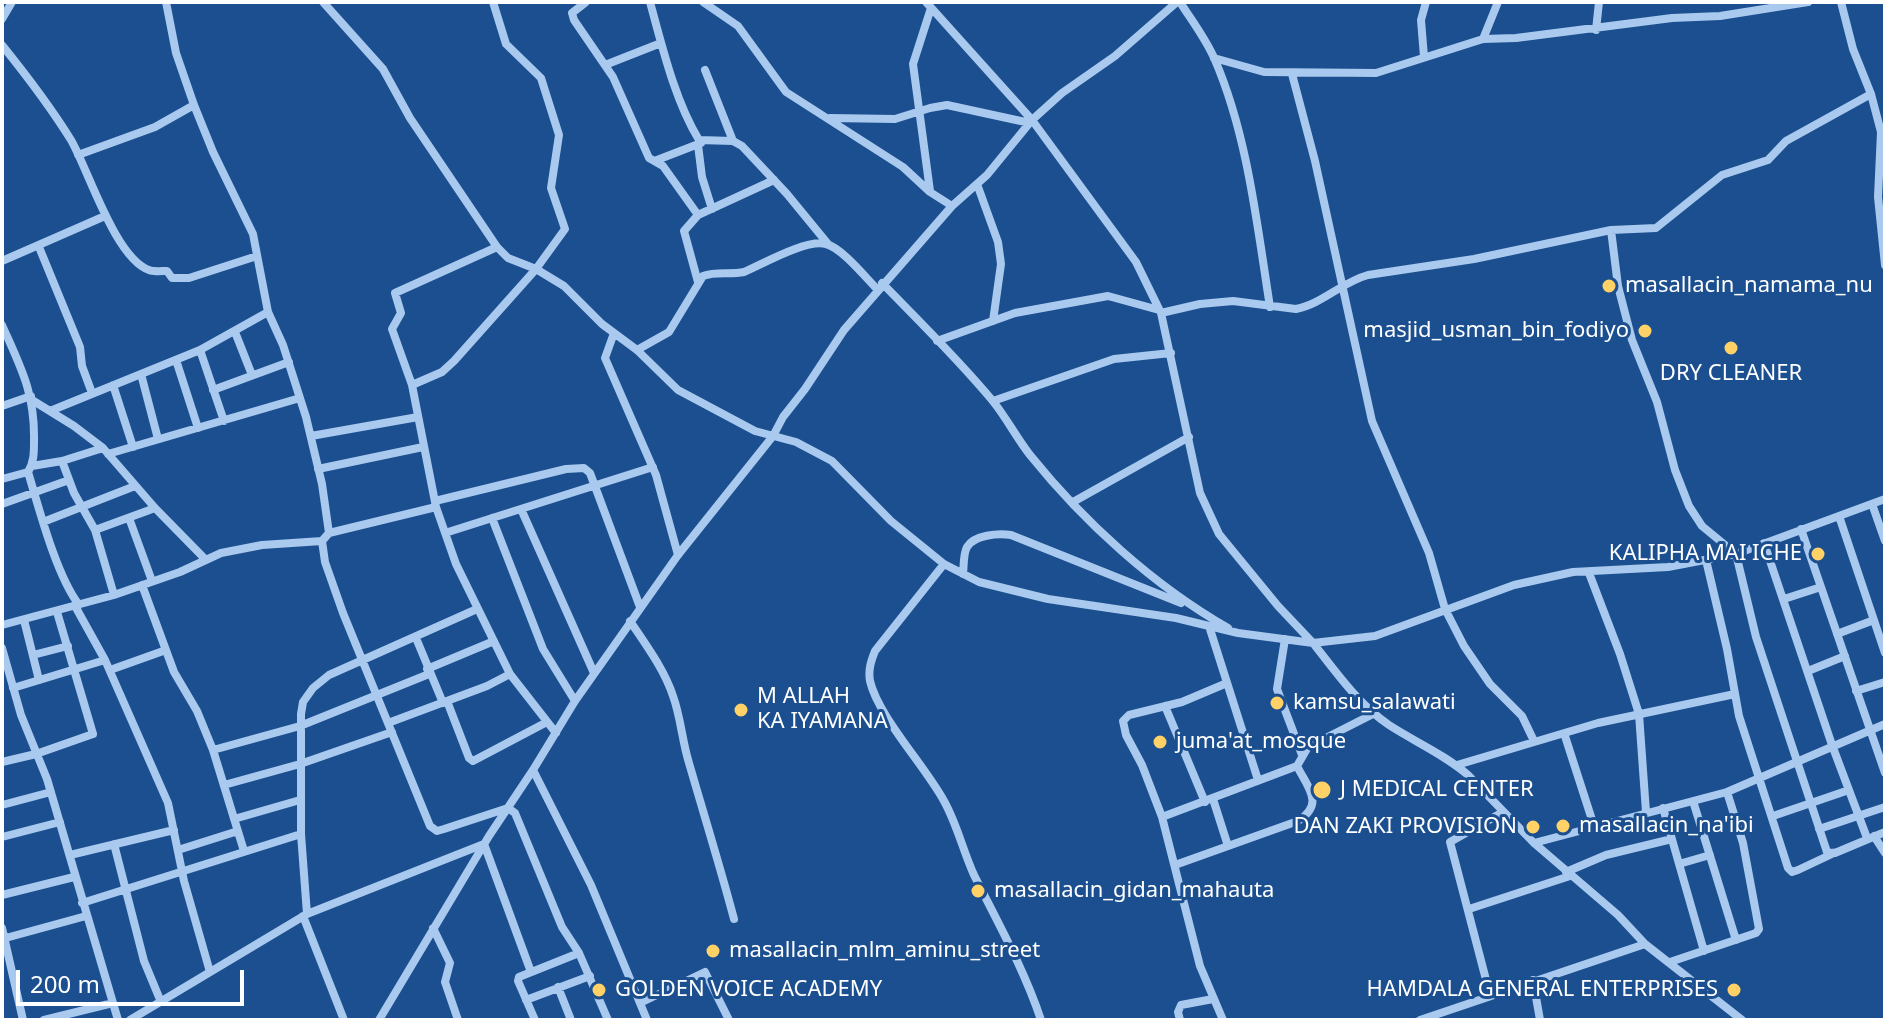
<!DOCTYPE html>
<style>
body{margin:0}
#map{position:relative;width:1887px;height:1022px;overflow:hidden;background:#1b4f8f;font-family:"Noto Sans",sans-serif}
canvas{display:block}
.frame{position:absolute;inset:0;border:4px solid #fff;pointer-events:none}
.scale{position:absolute;left:16px;top:970px;width:228px;height:36px;box-sizing:border-box;border:4px solid #fff;border-top:0;padding-left:10px;font-size:24px;line-height:28px;white-space:nowrap;color:#fff;-webkit-text-stroke:6px #1b4f8f;paint-order:stroke}
</style>
<div id="map">
<canvas width="1887" height="1022"></canvas>
<div class="frame"></div>
<div class="scale">200 m</div>
</div>
<script>
const context = document.querySelector('canvas').getContext('2d');
context.lineJoin = 'round';
function strokePath(path, color, width, dash) {
  context.strokeStyle = color;
  context.lineWidth = width;
  context.lineCap = dash ? 'butt' : 'round';
  context.setLineDash(dash || []);
  context.stroke(path);
}
function drawText(font, color, halo, rows, align = 'center') {
  context.font = font + ' "Noto Sans",sans-serif';
  context.lineWidth = 6;
  context.setLineDash([]);
  context.textBaseline = 'middle';
  context.strokeStyle = halo;
  context.fillStyle = color;
  for (const [text, x, y, turn = 0] of rows) {
    context.save();
    context.translate(x, y);
    context.rotate((+turn || 0) * Math.PI / 180);
    context.textAlign = isNaN(turn) ? turn : align;
    if (halo) context.strokeText(text, 0, 0);
    context.fillText(text, 0, 0);
    context.restore();
  }
}
strokePath(new Path2D(`
 M166,2L176,53L194,105L213,152L253,234L268,312L283,345L306,417L322,484L329,533
 M323,2L383,69L410,118L497,247L508,258L536,269L564,286L602,324L637,350L678,390L755,431L796,442L832,461L891,521L944,564L979,582L1048,599L1176,618L1238,633L1313,643C1336,672 1358,704 1389,725C1415,742 1444,754 1468,775L1534,843L1618,915L1645,944L1742,1020
 M586,2L572,13L574,20L613,77L649,158L663,166L698,215L684,231L698,282
 M650,2C662,46 675,101 699,140L733,141L742,146L787,194L828,244
 M703,2L738,26L786,92L903,167L930,192L952,206
 M926,2L1032,120L1136,262L1161,313L1200,493L1219,534L1278,606L1313,643L1375,636L1514,585L1573,572L1668,567L1736,554L1885,499
 M1180,2C1192,21 1206,39 1215,60C1248,137 1257,225 1270,307
 M1841,2L1853,49L1871,94L1881,132L1878,197L1885,265
 M2,19L12,2
 M1596,30L1599,2
 M1483,39L1498,2
 M2,45C27,76 50,106 71,140C88,169 115,258 149,270C154,272 162,271 167,271L172,278H189L257,256
 M1424,57L1421,20L1426,2
 M1214,58L1264,72L1376,73L1483,39L1516,38L1672,18L1720,16L1808,2
 M605,65L661,43
 M705,70L733,141
 M1292,74L1315,161L1372,421L1429,553L1445,609L1464,646L1490,684L1522,716L1534,741
 M830,118L895,119L930,108L947,105L1030,123
 M698,145L702,177L712,209
 M78,155L155,127L194,105
 M657,160L701,143
 M977,184L998,242L1001,264L993,321
 M930,191L913,64L931,8
 M698,215L774,180
 M1611,230L1618,286L1632,340L1657,402L1675,470L1689,506L1702,526L1736,554L1756,637L1827,852L1835,853L1885,832
 M39,247L80,347L82,366L92,393
 M497,247L395,293L401,313L392,329L412,385L436,507L456,564L510,674L556,733
 M2,261L105,216
 M882,283C919,321 958,359 992,400C1006,417 1016,437 1030,455C1084,522 1153,585 1228,628
 M1161,313L1200,304L1233,301L1296,309C1322,304 1342,282 1368,275L1474,259L1611,230L1656,228L1722,175L1768,160L1786,141L1871,94
 M2,325C21,368 35,393 34,441C34,453 34,462 28,472C39,508 56,575 79,605
 M235,332L252,375
 M614,333L605,358L656,475L678,555
 M937,341L1015,313L1108,296L1159,310
 M200,350L224,421
 M637,350L669,332L703,276C716,271 730,275 744,272C763,264 806,239 826,244C842,248 865,277 877,289
 M176,360L198,428
 M141,374L158,439
 M113,385L133,447
 M412,385L442,372L454,361L536,269L565,229L551,188L559,135L541,78L506,44L493,2
 M213,390L289,362
 M32,400L74,426L103,448L155,508L206,560
 M993,401L1114,359L1171,353
 M2,406L31,396
 M50,411L200,350L268,312
 M311,436L418,417
 M108,454L300,398
 M62,461L74,493L95,530L114,595
 M32,466L62,461L103,448
 M318,469L423,447
 M2,479L28,472
 M435,501L566,469L584,468L590,473L640,607
 M1073,502L1189,437
 M2,504L69,480
 M1872,504L1885,541
 M436,507L329,533L322,541L325,562L343,613L430,826L437,831L444,829L508,808L515,813L562,927L579,953L608,1020
 M521,509L594,673
 M1839,516L1885,653
 M129,518L152,581
 M492,518L543,649L575,701
 M43,522L135,486
 M1801,529L1885,773
 M95,530L155,508
 M445,533L653,467
 M1764,543L1832,745L1867,838
 M1706,560L1727,649L1739,716L1788,868L1792,872L1798,870L1834,853
 M944,564L875,651C871,661 868,670 870,681C878,716 925,766 944,801C957,824 963,851 974,875C998,923 1024,969 1041,1020
 M1589,573L1620,654L1639,714L1646,812
 M963,574C964,566 963,554 967,547C974,535 998,533 1011,535L1181,603
 M142,585L174,672L197,711L213,750L244,851
 M1784,599L1821,587
 M75,606L105,660L168,803L184,881L210,972
 M24,620L39,680
 M630,621C646,645 664,669 673,696C681,718 682,741 689,763C704,815 720,866 734,919
 M2,625L114,595L180,572L221,553L262,545L322,541
 M1209,626L1258,780
 M1837,634L1874,620
 M416,638L443,703
 M1285,639L1277,689L1302,755
 M2,648L21,715L47,779L118,1020
 M33,655L68,646
 M427,669L494,641
 M110,670L166,650
 M1808,671L1845,656
 M13,688L105,660
 M1856,691L1885,682
 M447,701L469,758L473,761L547,722
 M1165,706L1205,802
 M388,723L487,686L510,674
 M1564,733L1594,826
 M213,750L300,726L429,674
 M2,762L36,754L93,734L57,612
 M1457,765L1598,723L1735,694
 M533,770L591,885L647,1020
 M224,785L300,764L392,732
 M1213,799L1228,846
 M1693,801L1736,940
 M2,805L51,792
 M1663,808L1704,951
 M1773,816L1849,790
 M1162,817L1297,766L1308,747L1375,713
 M234,819L300,800
 M1819,829L1885,807
 M1874,836L1885,853
 M2,837L60,822
 M1534,843L1727,792L1885,724
 M114,844L144,961L161,1002
 M178,850L238,831
 M70,855L174,830
 M1679,864L1710,855
 M1175,865L1298,821C1325,804 1308,788 1297,766
 M1566,872L1606,855L1672,839
 M2,895L74,877
 M82,903L301,834
 M1469,909L1570,876
 M307,914L301,834V714L303,702L313,688L329,675L477,609
 M303,916L344,1020
 M2,928L23,1020
 M433,928L450,963L445,982L458,1020
 M2,939L86,916
 M1670,962L1756,933L1759,929L1743,843L1727,792
 M1533,980L1540,1020
 M558,987L571,1020
 M1490,995L1450,842L1503,812
 M526,1000L590,976
 M640,1003L705,972L729,1020
 M44,1020L113,1003
 M130,1020L307,914L484,844L531,972
 M379,1020L489,836L533,770L575,701L678,555L773,436L783,417L805,389L844,330L952,206L987,175L1032,120L1062,93L1115,56L1177,2
 M535,1020L518,981L519,977L579,953
 M1180,1020L1178,1012L1181,1005L1213,999
 M1223,1020L1200,966L1162,817L1142,765L1126,735L1123,721L1129,715L1182,702L1227,683
 M1420,1020L1645,944`), '#a9c9ee', 8);
for (const [x, y, r, color] of [
 [1609,286,8,"#ffd166"],
 [1645,331,8,"#ffd166"],
 [1731,348,8,"#ffd166"],
 [1818,554,8,"#ffd166"],
 [1277,703,8,"#ffd166"],
 [741,710,8,"#ffd166"],
 [1160,742,8,"#ffd166"],
 [1322,790,10,"#ffd166"],
 [1563,826,8,"#ffd166"],
 [1533,827,8,"#ffd166"],
 [978,891,8,"#ffd166"],
 [713,951,8,"#ffd166"],
 [599,990,8,"#ffd166"],
 [1734,990,8,"#ffd166"]
]) {
  const dot = new Path2D();
  dot.arc(x, y, r, 0, 2 * Math.PI);
  context.fillStyle = color;
  context.fill(dot);
  strokePath(dot, '#1b4f8f', 3);
}
drawText('22px', '#fff', '#1b4f8f', [
 ["masallacin_namama_nu",1625,286],
 ["masjid_usman_bin_fodiyo",1629,331,"right"],
 ["DRY CLEANER",1731,374,"center"],
 ["KALIPHA MAI ICHE",1802,554,"right"],
 ["M ALLAH",757,697],
 ["KA IYAMANA",757,722],
 ["kamsu_salawati",1293,703],
 ["juma'at_mosque",1176,742],
 ["J MEDICAL CENTER",1340,790],
 ["masallacin_na'ibi",1579,826],
 ["DAN ZAKI PROVISION",1517,827,"right"],
 ["masallacin_gidan_mahauta",994,891],
 ["masallacin_mlm_aminu_street",729,951],
 ["GOLDEN VOICE ACADEMY",615,990],
 ["HAMDALA GENERAL ENTERPRISES",1718,990,"right"]
], 'left');
</script>
